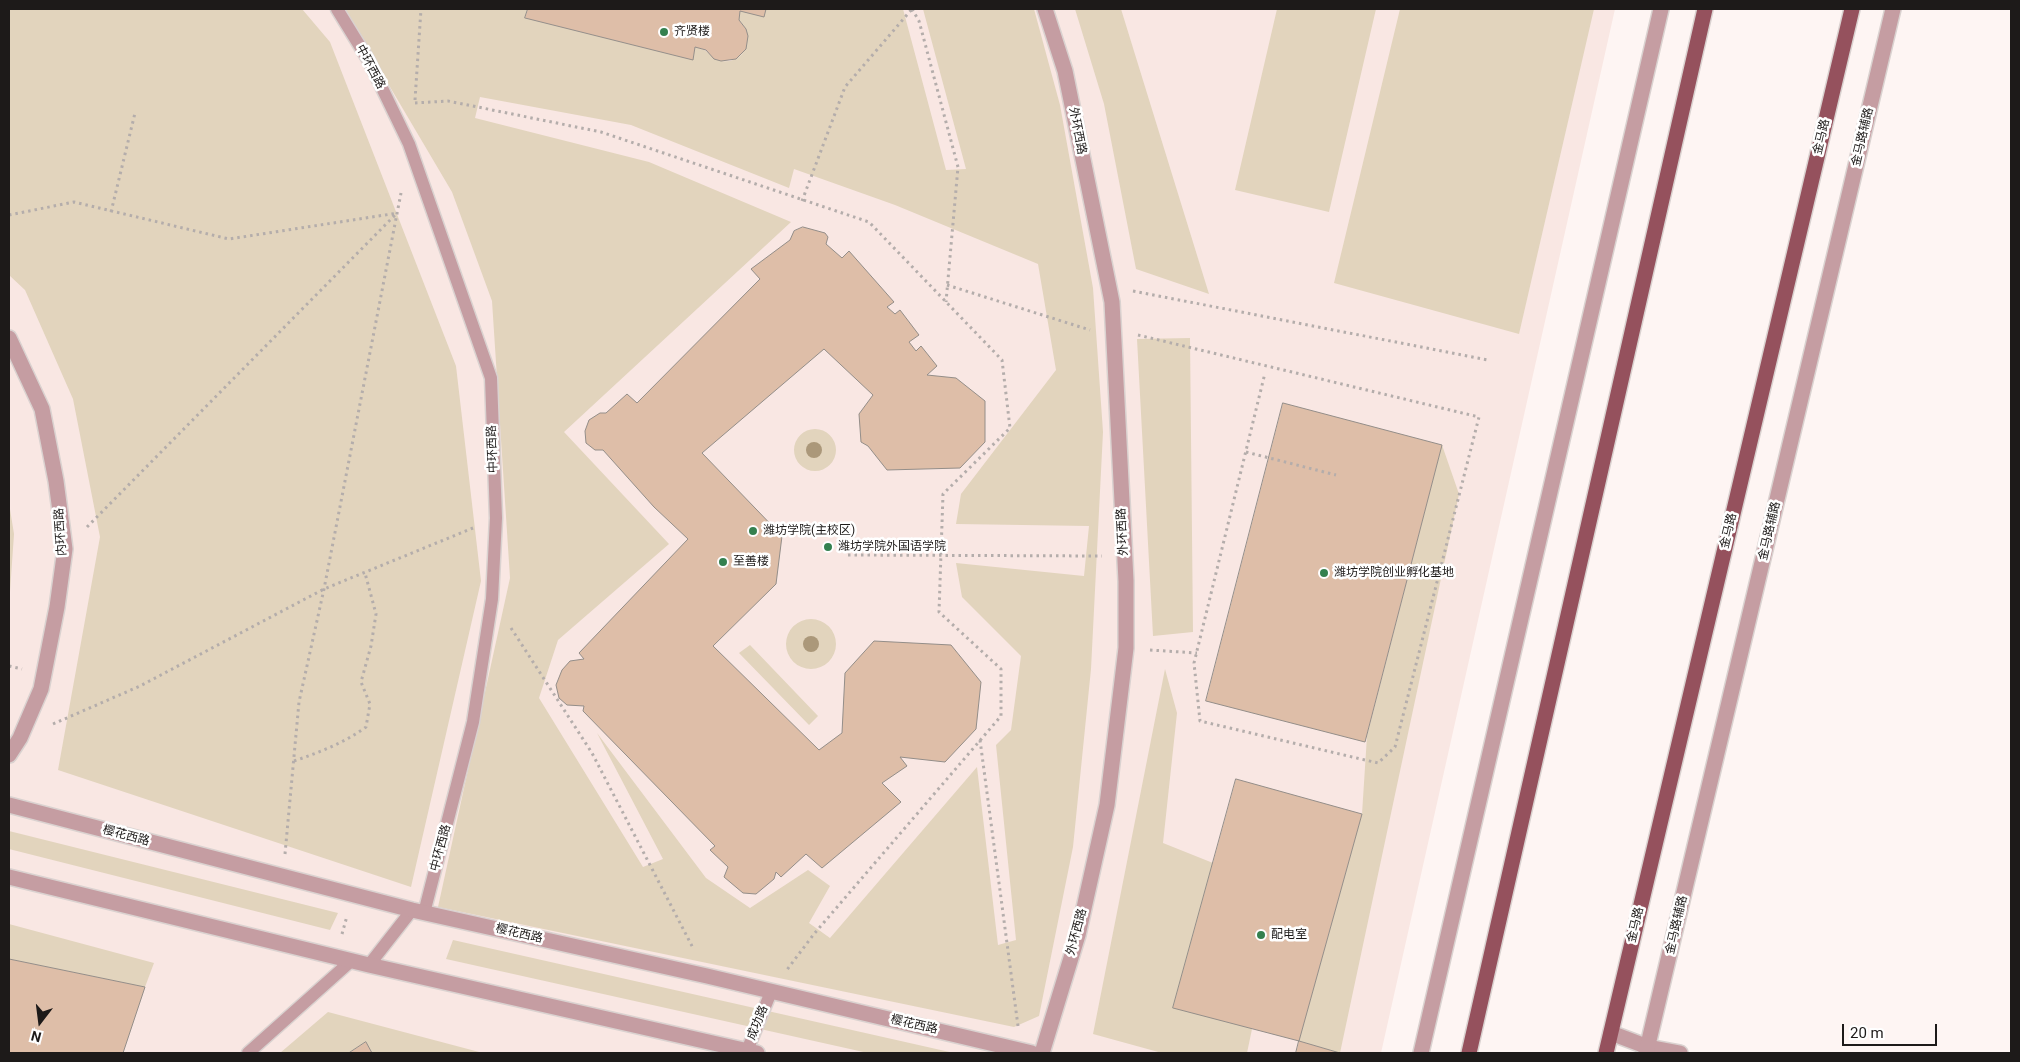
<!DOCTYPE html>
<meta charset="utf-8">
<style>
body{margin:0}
#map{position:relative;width:2020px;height:1062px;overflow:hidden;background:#fef5f3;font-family:Roboto,sans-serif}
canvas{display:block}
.frame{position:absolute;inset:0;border:10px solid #1d1a19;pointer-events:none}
.north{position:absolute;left:15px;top:997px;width:50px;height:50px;-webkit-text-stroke:4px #fff;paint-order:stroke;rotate:195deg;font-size:14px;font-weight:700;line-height:20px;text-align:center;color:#1d1a19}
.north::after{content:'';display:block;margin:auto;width:18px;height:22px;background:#1d1a19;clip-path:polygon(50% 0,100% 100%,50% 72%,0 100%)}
.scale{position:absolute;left:1842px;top:1024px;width:95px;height:22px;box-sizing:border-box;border:2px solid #1d1a19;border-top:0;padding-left:6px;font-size:15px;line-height:18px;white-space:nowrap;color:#1d1a19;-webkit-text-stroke:4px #fff;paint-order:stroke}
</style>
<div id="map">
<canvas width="2020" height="1062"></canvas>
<div class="frame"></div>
<div class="north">N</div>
<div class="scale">20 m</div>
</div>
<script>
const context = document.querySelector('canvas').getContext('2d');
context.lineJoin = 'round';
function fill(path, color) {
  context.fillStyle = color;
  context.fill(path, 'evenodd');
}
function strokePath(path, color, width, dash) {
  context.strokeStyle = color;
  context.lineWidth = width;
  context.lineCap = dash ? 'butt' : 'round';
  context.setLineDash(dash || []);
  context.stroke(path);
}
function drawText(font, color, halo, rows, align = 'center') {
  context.font = font + ' Roboto,"Noto Sans SC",sans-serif';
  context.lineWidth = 5;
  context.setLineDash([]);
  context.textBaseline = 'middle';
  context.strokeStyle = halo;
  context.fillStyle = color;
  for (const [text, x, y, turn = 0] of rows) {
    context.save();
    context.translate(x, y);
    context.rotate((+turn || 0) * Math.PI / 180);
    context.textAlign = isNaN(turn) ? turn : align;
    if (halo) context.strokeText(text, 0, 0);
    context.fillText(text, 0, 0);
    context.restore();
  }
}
fill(new Path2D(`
 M9,9H1615L1381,1053H9Z`), '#f9e7e3');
fill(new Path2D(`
 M9,9H302L330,42L456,366L481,581L411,887L58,770L100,537L73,399L25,290L9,275Z
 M344,9H528L525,18L693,60L695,47C698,48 703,49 706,51C712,56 714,60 722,61C747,64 755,35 739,20L740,11L764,17L766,9H903L946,170L966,169L923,9H1034L1060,105L1093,288L1103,432L1091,669L1073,847L1039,1016L1014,1027L438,907L510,578L492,301L452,192ZM480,97L631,125L789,188L794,169L895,205L1038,264L1056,370L961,494L956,524L1089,526L1084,576L956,563L962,597L1021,656L1011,730L996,745L1016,940L998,945L977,767L830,938L809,923L830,886L808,870L750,908L706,878L597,733L663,859L643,867L539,698L558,640L669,544L564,432L791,222L649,162L475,118Z
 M1075,9H1121L1209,294L1136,269L1104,104Z
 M1277,9H1376L1329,212L1235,190Z
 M1400,9H1594L1519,334L1334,283Z
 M1190,338L1193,632L1153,636L1137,339Z
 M794 450a21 21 0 1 1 42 0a21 21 0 1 1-42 0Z
 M1442,445L1459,494L1340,1053L1299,1041L1362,814L1367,736Z
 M9,503L14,534L9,606Z
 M786 644a25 25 0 1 1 50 0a25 25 0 1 1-50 0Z
 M750,645L818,716L809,725L739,653Z
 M1165,669L1177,713L1163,843L1213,863L1252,1029L1247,1053H1162L1093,1034Z
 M9,831L338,913L330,930L9,849Z
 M9,924L154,963L145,987L9,959Z
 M453,940L954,1053H868L446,959Z
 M328,1012L483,1053H372L366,1042L349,1053H280Z`), '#e2d4bd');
const building = new Path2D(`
 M528,9H766L764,17L740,11L739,20L746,29L748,36L746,49L736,59L721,61L714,59L706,50L695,47L693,60L525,18Z
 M803,227L825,233L828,237L826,244L842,258L849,251L894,302L887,307L895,314L900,310L919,335L909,342L916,351L921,346L937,366L927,375L956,378L985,401V442L960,468L887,470L868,446L861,442L859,414L873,395L824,349L702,453L782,536L776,584L713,646L819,750L842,733L845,673L874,641L951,645L981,682L976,729L945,762L900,757L907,766L882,783L901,802L822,868L806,854L781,877L776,872L774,879L756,894L743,893L724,877L728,867L710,850L715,846L583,711L584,706L567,705L559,698L556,685L562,670L570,661L584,659L579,653L688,539L654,507L603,450H595L586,443L585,431L589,420L600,413H606L627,394L637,403L760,279L751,269L790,240L794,231Z
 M1283,403L1442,445L1365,742L1206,701Z
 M1236,779L1362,814L1299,1041L1173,1008Z
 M9,959L145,987L123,1053H9Z
 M1299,1041L1340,1053H1296Z
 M366,1042L372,1053H349Z`);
fill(building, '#debea8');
strokePath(building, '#948e89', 1);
const service = new Path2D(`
 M337,9L369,61L409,144L491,378L496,518L492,599L473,722L424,913
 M369,965L412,910
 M248,1053L351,961
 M746,1053L771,992`);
const minor = new Path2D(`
 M9,338L42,409L56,481L65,549L57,607L41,689L20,738L9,755
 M9,805L412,910L707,976L1032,1053
 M9,877L369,965L757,1053
 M1611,1033L1648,1047L1680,1053
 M1042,1053L1078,935L1107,805L1126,648V581L1112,302L1065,71L1045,9`);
const tertiary = new Path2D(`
 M1421,1053L1661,9
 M1646,1053L1893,9`);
const primary = new Path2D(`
 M1469,1053L1705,9
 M1606,1053L1852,9`);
strokePath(service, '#dad2d0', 15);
strokePath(minor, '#dad2d0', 18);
strokePath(tertiary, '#dad2d0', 18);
strokePath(primary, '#dad2d0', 18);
strokePath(new Path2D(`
 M912,9L919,21L958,167L946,302
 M415,100L421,9
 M415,103L448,101L601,132L869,222L1002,360L1010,428L943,494L939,612L1001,669V716L814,934L786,971
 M802,201L845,87L912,9
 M111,212L135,113
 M9,215L74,202L229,239L398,213
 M947,285L1090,330
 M1133,291L1488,360
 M1138,335L1479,417L1395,747L1378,763L1200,721L1194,663L1265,373
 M1246,452L1336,475
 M87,527L397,213
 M848,555L1102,556
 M511,628L592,753L693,948
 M1150,650L1197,653
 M9,666L22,669
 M53,724L140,686L324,589L473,528
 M980,740L1018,1026
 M294,761C320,752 344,743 366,727L370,704L361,682L371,646L376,614L365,573
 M285,854L299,702L324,589L401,193
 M342,934L347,916`), '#b4adab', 3, [2.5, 4]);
strokePath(service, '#c59da2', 12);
strokePath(minor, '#c59da2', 15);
strokePath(tertiary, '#c59da2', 15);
strokePath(primary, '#95515d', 15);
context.fillStyle = '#ab987a';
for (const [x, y] of [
 [814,450],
 [811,644]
]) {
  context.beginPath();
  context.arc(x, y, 8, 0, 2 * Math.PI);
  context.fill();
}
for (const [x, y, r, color] of [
 [664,32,5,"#34804f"],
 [753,531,5,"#34804f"],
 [828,547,5,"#34804f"],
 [723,562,5,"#34804f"],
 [1324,573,5,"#34804f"],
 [1261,935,5,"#34804f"]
]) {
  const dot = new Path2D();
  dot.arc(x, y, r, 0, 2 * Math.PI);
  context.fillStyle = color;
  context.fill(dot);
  strokePath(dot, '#fff', 2);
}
drawText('12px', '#1d1a19', '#fff', [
 ["齐贤楼",674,32],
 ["潍坊学院(主校区)",763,531],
 ["潍坊学院外国语学院",838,547],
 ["至善楼",733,562],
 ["潍坊学院创业孵化基地",1334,573],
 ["配电室",1271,935]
], 'left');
drawText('12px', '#1d1a19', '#fff', [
 ["中环西路",370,67,62],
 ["外环西路",1077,131,79],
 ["金马路",1822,137,-77],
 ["金马路辅路",1863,137,-77],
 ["中环西路",493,449,-92],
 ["金马路",1729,531,-77],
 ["金马路辅路",1770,531,-77],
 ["内环西路",61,532,-94],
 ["外环西路",1123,532,-93],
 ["樱花西路",126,836,15],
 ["中环西路",441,848,-75],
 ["金马路",1636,925,-77],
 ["金马路辅路",1677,925,-77],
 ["外环西路",1077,932,-75],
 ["樱花西路",519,934,13],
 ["成功路",758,1023,-68],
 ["樱花西路",914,1025,13]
]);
</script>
